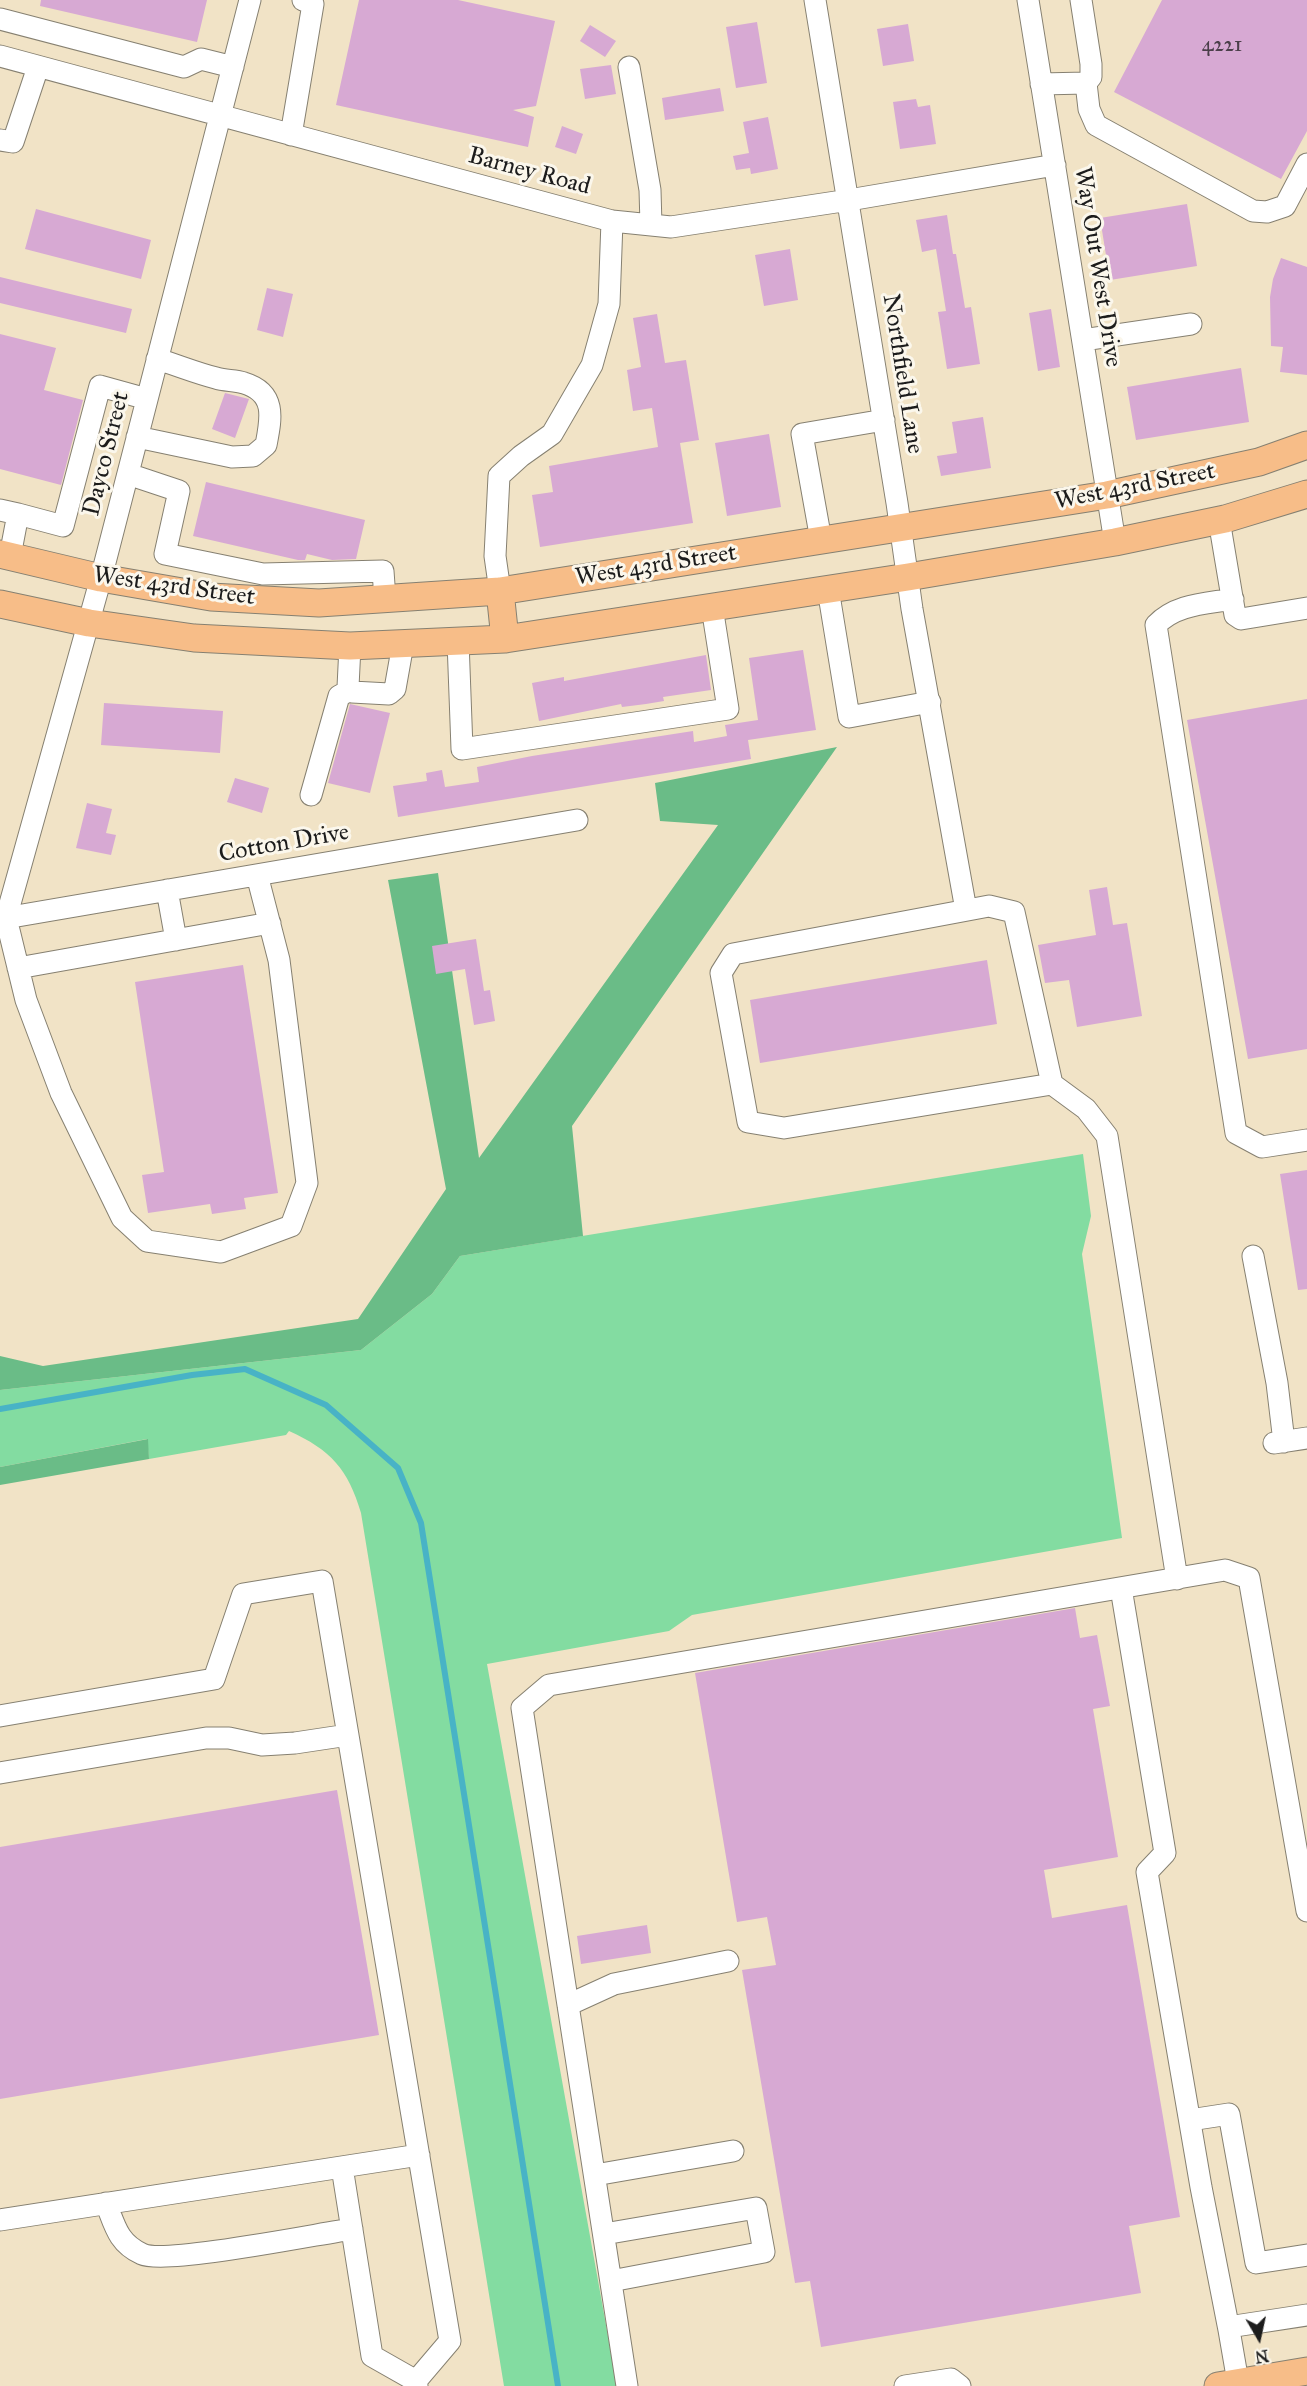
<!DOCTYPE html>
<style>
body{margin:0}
#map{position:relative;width:1307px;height:2386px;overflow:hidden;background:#f1e3c6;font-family:"IM FELL Great Primer",serif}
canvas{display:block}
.north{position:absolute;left:1229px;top:2308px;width:60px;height:60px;-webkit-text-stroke:4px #fbf7ec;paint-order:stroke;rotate:171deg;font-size:16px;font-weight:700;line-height:24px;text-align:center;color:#1c1c1c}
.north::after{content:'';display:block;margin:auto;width:21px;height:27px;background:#1c1c1c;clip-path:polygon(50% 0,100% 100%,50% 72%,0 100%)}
</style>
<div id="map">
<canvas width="1307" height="2386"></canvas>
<div class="north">N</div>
</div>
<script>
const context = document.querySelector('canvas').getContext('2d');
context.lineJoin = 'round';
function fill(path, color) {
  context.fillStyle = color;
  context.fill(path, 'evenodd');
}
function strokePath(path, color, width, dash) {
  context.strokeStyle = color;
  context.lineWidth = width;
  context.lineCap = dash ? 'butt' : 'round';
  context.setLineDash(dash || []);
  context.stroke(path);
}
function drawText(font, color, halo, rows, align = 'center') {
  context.font = font + ' "IM FELL Great Primer",serif';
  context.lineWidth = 6;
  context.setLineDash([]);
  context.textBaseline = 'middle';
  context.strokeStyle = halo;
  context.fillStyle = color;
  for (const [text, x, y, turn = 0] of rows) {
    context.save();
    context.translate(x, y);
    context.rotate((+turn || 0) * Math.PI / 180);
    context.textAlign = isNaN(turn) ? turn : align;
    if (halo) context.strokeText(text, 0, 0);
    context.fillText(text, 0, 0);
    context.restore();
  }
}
fill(new Path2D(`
 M1083,1154L1091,1216L1082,1254L1122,1538L692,1615L669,1631L487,1664L617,2386H504L361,1513C348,1469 331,1450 289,1431L286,1435L149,1459L147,1439L0,1467V1390L361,1350L432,1294L460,1256Z`), '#83dca1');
fill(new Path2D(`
 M837,747L572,1126L583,1236L460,1256L432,1294L361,1350L0,1390V1356L43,1366L358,1319L446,1189L388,880L438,873L479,1158L718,825L660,821L655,783Z
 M148,1439L149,1459L0,1485V1467Z`), '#6abc87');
strokePath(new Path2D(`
 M0,1409L192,1375L245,1369L326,1405L398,1468L421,1523L558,2386`), '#48b3c6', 6);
fill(new Path2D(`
 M41,0H207L197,42L40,6Z
 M359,0H458L555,21L536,106L513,110L534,117L528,147L336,105Z
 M1162,0H1307V131L1281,179L1114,92Z
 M757,22L767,83L736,88L726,27Z
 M908,24L914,61L883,66L877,29Z
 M590,25L616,41L605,57L580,41Z
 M611,65L616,94L585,99L580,69Z
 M720,88L724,111L665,120L662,98Z
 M916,99L918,107L930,105L936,144L900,149L893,102Z
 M768,117L778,169L751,174L750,168L736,170L733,156L749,153L743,122Z
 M562,126L583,134L576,154L555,147Z
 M1187,204L1197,266L1110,280L1100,218Z
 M36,209L151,240L141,279L25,249Z
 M947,215L953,254H956L965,308L971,307L980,364L947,369L938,312L946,311L936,249L922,252L916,220Z
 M790,249L798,300L764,306L755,255Z
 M1281,258L1307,267V375L1280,372L1283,347L1271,346L1270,297L1273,279Z
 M0,277L132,309L126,333L0,303Z
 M267,288L293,294L283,337L257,330Z
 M1051,309L1060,367L1038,371L1029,313Z
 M657,314L665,363L686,360L699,440L680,443L693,523L540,547L532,495L553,492L549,466L658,447L652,408L633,411L627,370L641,367L633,318Z
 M0,334L56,348L44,390L83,400L61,485L0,469Z
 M1241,368L1249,422L1136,440L1127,387Z
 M225,393L249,399L235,438L212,429Z
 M983,417L991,468L941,476L937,456L957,453L952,422Z
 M769,434L781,507L727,516L715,443Z
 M206,482L365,520L356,559L332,560L307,554L305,560H298L193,536Z
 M803,650L816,730L748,740L751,759L398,817L393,786L427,781L426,773L442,770L445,787L479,782L477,767L532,756L693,731L694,742L727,736L725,725L758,720L749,658Z
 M706,655L711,690L663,697L664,701L646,704L622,707L621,704L539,721L532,683L564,677V681Z
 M1307,699V1049L1248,1059L1187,720Z
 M104,703L223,711L220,753L101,745Z
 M350,704L390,713L370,793L328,783Z
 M235,778L269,788L262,813L227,802Z
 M87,803L112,809L106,833L116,835L111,855L76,848Z
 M1107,887L1113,925L1127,923L1142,1016L1077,1027L1069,980L1045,983L1038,945L1096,935L1089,890Z
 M476,939L484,991L490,990L495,1021L474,1025L465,969L436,974L432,946Z
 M987,960L997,1024L760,1063L750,1000Z
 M243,965L278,1193L244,1198L246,1209L212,1214L210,1204L148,1213L142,1175L164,1172L135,982Z
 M1307,1170V1289L1298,1290L1280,1174Z
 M1075,1608L1080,1638L1097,1635L1110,1706L1093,1709L1118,1857L1044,1870L1052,1918L1127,1905L1180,2217L1129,2226L1141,2293L821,2347L810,2281L795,2283L742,1970L776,1965L767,1917L737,1922L695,1673Z
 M337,1790L379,2035L0,2099V1847Z
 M647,1925L651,1953L581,1964L577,1936Z`), '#d7a9d3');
const minor = new Path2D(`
 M250,0L101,578L6,918L26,1000L61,1093L122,1218L147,1241L221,1252L291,1226L307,1183L279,960L257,875
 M815,0L897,503L912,609L966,910
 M1028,0L1115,542
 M1081,0L1091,64V77L1086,83
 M0,19L184,67L201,59L233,67
 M0,56L612,221L671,227L849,200L1055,165
 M629,67L650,190L651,225
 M1041,84L1086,83L1089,109L1096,125L1253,211L1267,212L1285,206L1307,164
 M291,135L313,4L303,0
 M0,140L13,142L38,67
 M1083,340L1191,324
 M137,437L232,457L253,456L266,445C271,419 277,393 244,383C235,380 225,381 216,378C196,373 177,365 157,359
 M128,474L179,491L165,554L263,574L383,571L385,599
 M0,510L18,514L10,556
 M18,514L63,526L100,386L147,399
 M1219,520L1235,615L1241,619L1307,608
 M821,540L802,434L884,420
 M828,589L849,717L930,702
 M500,591L495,556L499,476L521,456L552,434L592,365L609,304L612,221
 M1233,599C1205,604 1176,604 1156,625L1236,1133L1262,1147L1307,1140
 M458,641L462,749L728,709L712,607
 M350,646L348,687L352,692L389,694L395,689L403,644
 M311,795L339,696L350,690
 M167,890L176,940
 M0,919L577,820
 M18,968L270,923
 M1052,1084L1014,912L989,906L733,954L721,973L748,1122L784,1128L1052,1084L1086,1109L1107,1136L1177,1579
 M1253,1256L1277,1383L1284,1442
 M1274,1443L1307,1438
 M1121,1588L1165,1853L1147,1872L1201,2187L1229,2330
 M0,1716L214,1679L243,1594L322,1581L450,2341L416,2381L417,2386
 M0,1773L206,1738H229L262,1745L295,1743L348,1735
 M568,2005L614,1984L728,1961
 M1190,2120L1229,2114L1256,2263L1307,2255
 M342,2167L372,2356L416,2381
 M595,2175L733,2151
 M106,2203C115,2226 118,2243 142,2254C165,2265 317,2234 352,2229
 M0,2220L419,2155
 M604,2234L756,2208L764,2252L611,2281
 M1238,2382L1229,2330L1235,2326L1307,2315
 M627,2386L522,1708L549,1685L1225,1570L1249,1578L1307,1911
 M905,2386L951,2379L960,2386`);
const major = new Path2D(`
 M0,554L101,578L211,597L319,603L500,591L1107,495L1259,462L1307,445
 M500,591L505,639
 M0,604L89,623L194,638L350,646L505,639L908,577L1115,542L1225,519L1307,494
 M1218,2386L1307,2371`);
strokePath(minor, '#868071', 23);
strokePath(major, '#868071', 29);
strokePath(minor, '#fff', 21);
strokePath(major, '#f7bd88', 27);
drawText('21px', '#4b3f4a', null, [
 ["4221",1222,46]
]);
drawText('24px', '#1c1c1c', '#fbf7ec', [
 ["Barney Road",529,172,15],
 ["Way Out West Drive",1097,267,81],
 ["Northfield Lane",902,374,81],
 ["Dayco Street",107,454,-76],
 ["West 43rd Street",1135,487,-11],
 ["West 43rd Street",656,566,-9],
 ["West 43rd Street",174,587,8],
 ["Cotton Drive",284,844,-10]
]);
</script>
